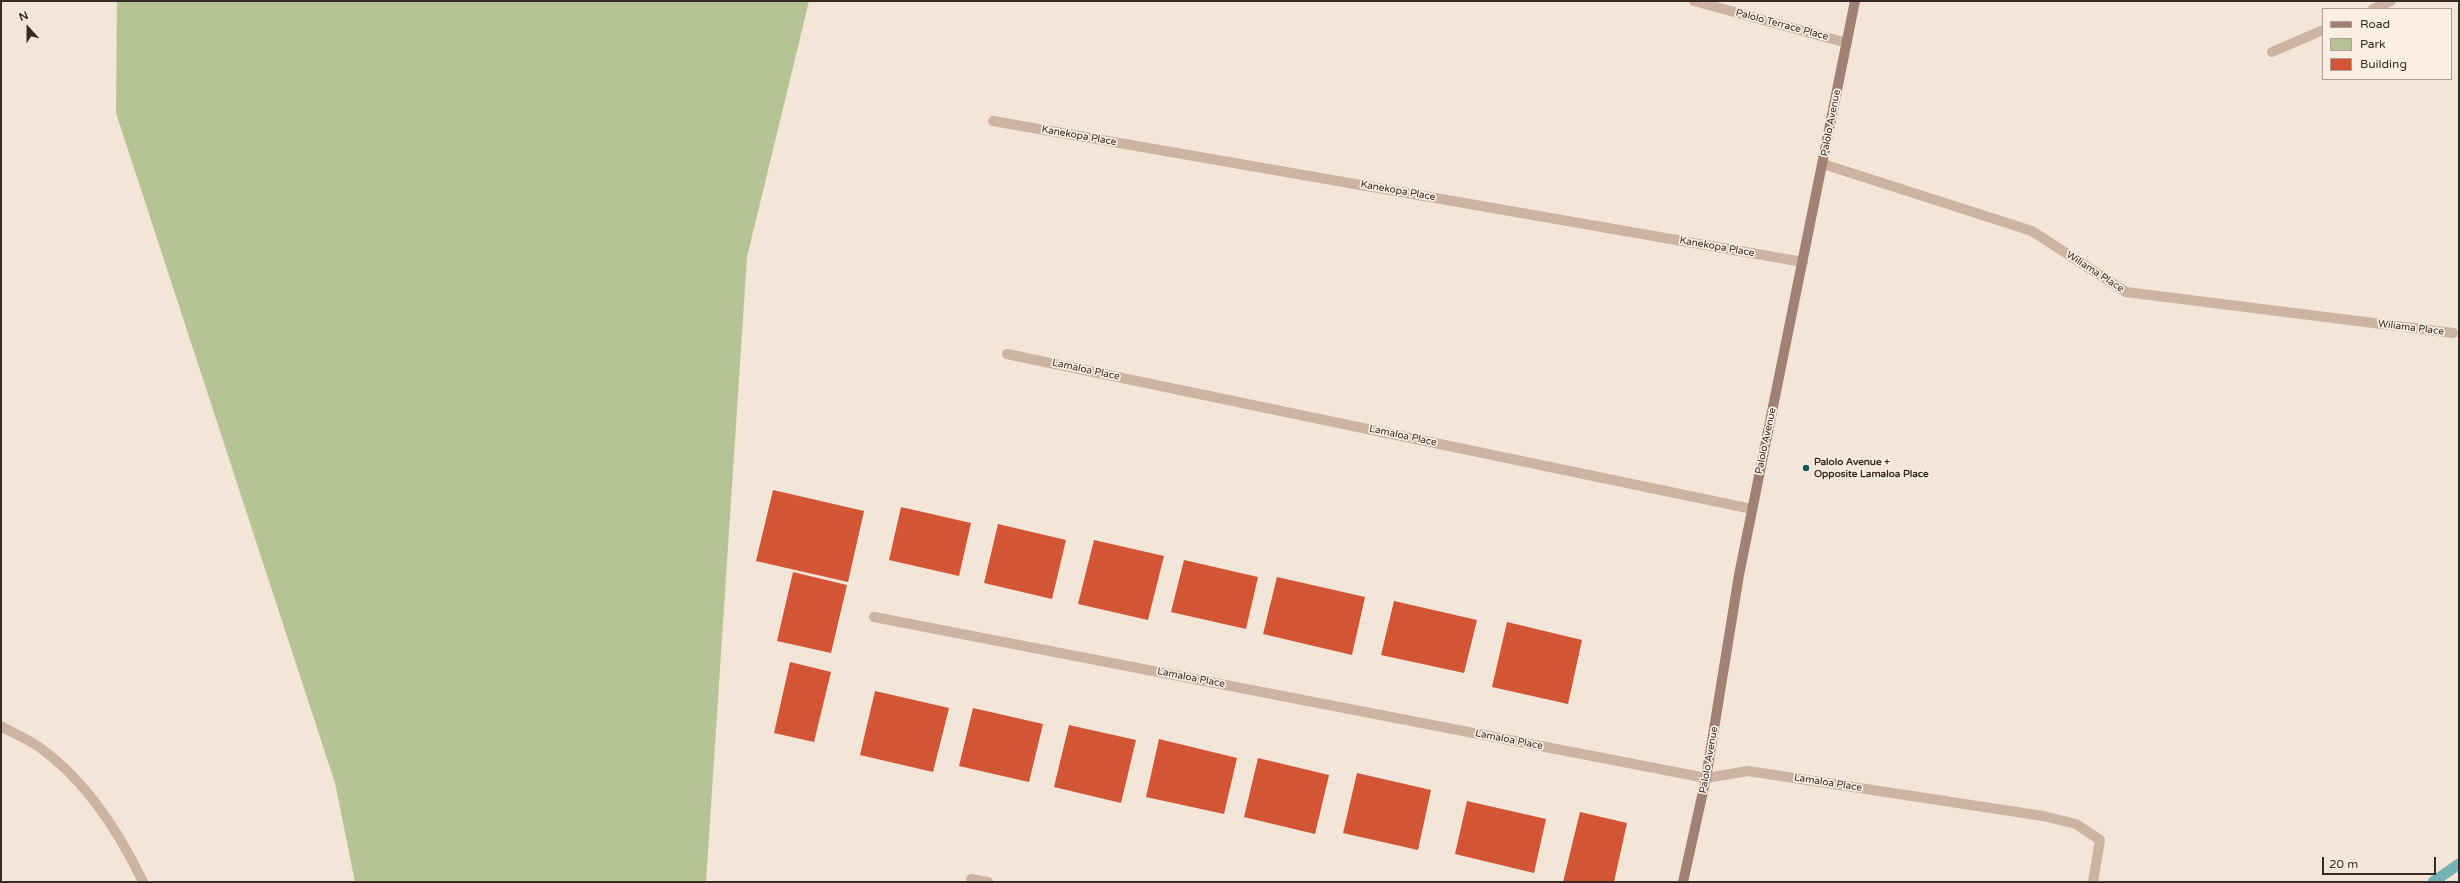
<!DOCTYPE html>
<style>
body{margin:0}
#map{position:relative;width:2460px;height:883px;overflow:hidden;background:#f3e5d7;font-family:"Varela Round",sans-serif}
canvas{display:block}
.frame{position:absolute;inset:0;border:2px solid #362a25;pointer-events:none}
.legend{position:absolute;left:2322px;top:8px;width:130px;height:72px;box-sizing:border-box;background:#fbefe3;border:1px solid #aca097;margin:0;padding:5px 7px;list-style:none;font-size:12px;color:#362a25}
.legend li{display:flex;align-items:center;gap:8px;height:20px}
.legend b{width:20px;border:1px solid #aca097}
.north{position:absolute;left:8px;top:8px;width:40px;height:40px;-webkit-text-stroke:3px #fbefe3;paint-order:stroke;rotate:339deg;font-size:11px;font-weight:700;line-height:16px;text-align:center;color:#362a25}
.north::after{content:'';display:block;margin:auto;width:14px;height:18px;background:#362a25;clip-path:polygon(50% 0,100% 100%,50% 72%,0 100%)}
.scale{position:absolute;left:2322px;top:857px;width:114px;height:18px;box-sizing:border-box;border:2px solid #362a25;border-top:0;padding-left:5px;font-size:12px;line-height:14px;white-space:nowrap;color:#362a25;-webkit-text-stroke:3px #fbefe3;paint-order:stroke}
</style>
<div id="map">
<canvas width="2460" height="883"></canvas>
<div class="frame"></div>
<ul class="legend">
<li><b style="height:5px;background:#a08173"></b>Road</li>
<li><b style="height:11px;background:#b6c395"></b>Park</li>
<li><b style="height:11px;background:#d25536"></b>Building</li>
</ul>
<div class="north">N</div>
<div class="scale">20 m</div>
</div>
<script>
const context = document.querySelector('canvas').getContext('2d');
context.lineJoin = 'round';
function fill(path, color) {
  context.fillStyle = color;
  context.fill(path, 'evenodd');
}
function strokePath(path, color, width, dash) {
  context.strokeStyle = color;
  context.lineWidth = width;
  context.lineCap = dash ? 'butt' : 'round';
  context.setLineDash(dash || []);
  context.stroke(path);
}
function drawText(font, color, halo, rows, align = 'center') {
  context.font = font + ' "Varela Round",sans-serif';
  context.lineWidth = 3.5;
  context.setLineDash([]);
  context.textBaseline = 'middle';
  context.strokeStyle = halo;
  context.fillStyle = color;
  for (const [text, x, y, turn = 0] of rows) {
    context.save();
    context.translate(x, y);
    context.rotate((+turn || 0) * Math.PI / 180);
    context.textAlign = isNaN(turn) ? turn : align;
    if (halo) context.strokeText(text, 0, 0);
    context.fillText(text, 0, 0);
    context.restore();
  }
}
fill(new Path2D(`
 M117,1H809L747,257L706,882H355L335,783L116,113Z`), '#b6c395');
strokePath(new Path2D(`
 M2433,882L2459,864`), '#73b3b3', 11);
fill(new Path2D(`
 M773,490L864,511L848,582L756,561Z
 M901,507L971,523L959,576L889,560Z
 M998,524L1066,540L1052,599L984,583Z
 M1094,540L1164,556L1148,620L1078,604Z
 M1184,560L1258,577L1246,629L1171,612Z
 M793,572L847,585L831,653L777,641Z
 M1277,577L1365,597L1352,655L1263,634Z
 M1394,601L1477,620L1464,673L1381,655Z
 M1507,622L1582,640L1568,704L1492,687Z
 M790,662L831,672L814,742L774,733Z
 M875,691L949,708L933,772L860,755Z
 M973,708L1043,724L1029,782L959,766Z
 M1069,725L1136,740L1121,803L1054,787Z
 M1159,739L1237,758L1224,814L1146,797Z
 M1258,758L1329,775L1315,834L1244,817Z
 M1357,773L1431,790L1418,850L1343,833Z
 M1467,801L1546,819L1534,873L1455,854Z
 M1580,812L1627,823L1614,882H1563Z`), '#d25536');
strokePath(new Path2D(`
 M2373,9L2391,1
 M2272,52L2323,30`), '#ccb3a2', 10);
strokePath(new Path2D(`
 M1694,1L1847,43
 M993,121L1803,262
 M1823,164L2032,231L2126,292L2453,333
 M1007,354L1752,509
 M874,617L1706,778L1748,771L2043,816L2076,824L2100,840L2093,882
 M1,726C13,733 27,739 39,747C86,780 119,832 143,882
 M971,879L988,882`), '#ccb3a2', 10);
strokePath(new Path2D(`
 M1683,882L1706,778L1739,575L1855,1`), '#a08173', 10);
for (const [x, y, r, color] of [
 [1806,468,4,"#17595b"]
]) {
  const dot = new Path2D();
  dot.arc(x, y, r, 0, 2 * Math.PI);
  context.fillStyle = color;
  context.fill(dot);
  strokePath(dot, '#fbefe3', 1.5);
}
drawText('10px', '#362a25', '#fbefe3', [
 ["Palolo Terrace Place",1782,25,15],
 ["Palolo Avenue",1831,123,-79],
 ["Kanekopa Place",1079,136,10],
 ["Kanekopa Place",1398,191,10],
 ["Kanekopa Place",1717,247,10],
 ["Wiliama Place",2095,272,33],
 ["Wiliama Place",2411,328,7],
 ["Lamaloa Place",1086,370,12],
 ["Lamaloa Place",1403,436,12],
 ["Palolo Avenue",1766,441,-78],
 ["Lamaloa Place",1191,678,11],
 ["Lamaloa Place",1509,740,11],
 ["Palolo Avenue",1709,760,-80],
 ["Lamaloa Place",1828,783,9]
]);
drawText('bold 10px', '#362a25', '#fbefe3', [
 ["Palolo Avenue +",1814,462],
 ["Opposite Lamaloa Place",1814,474]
], 'left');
</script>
